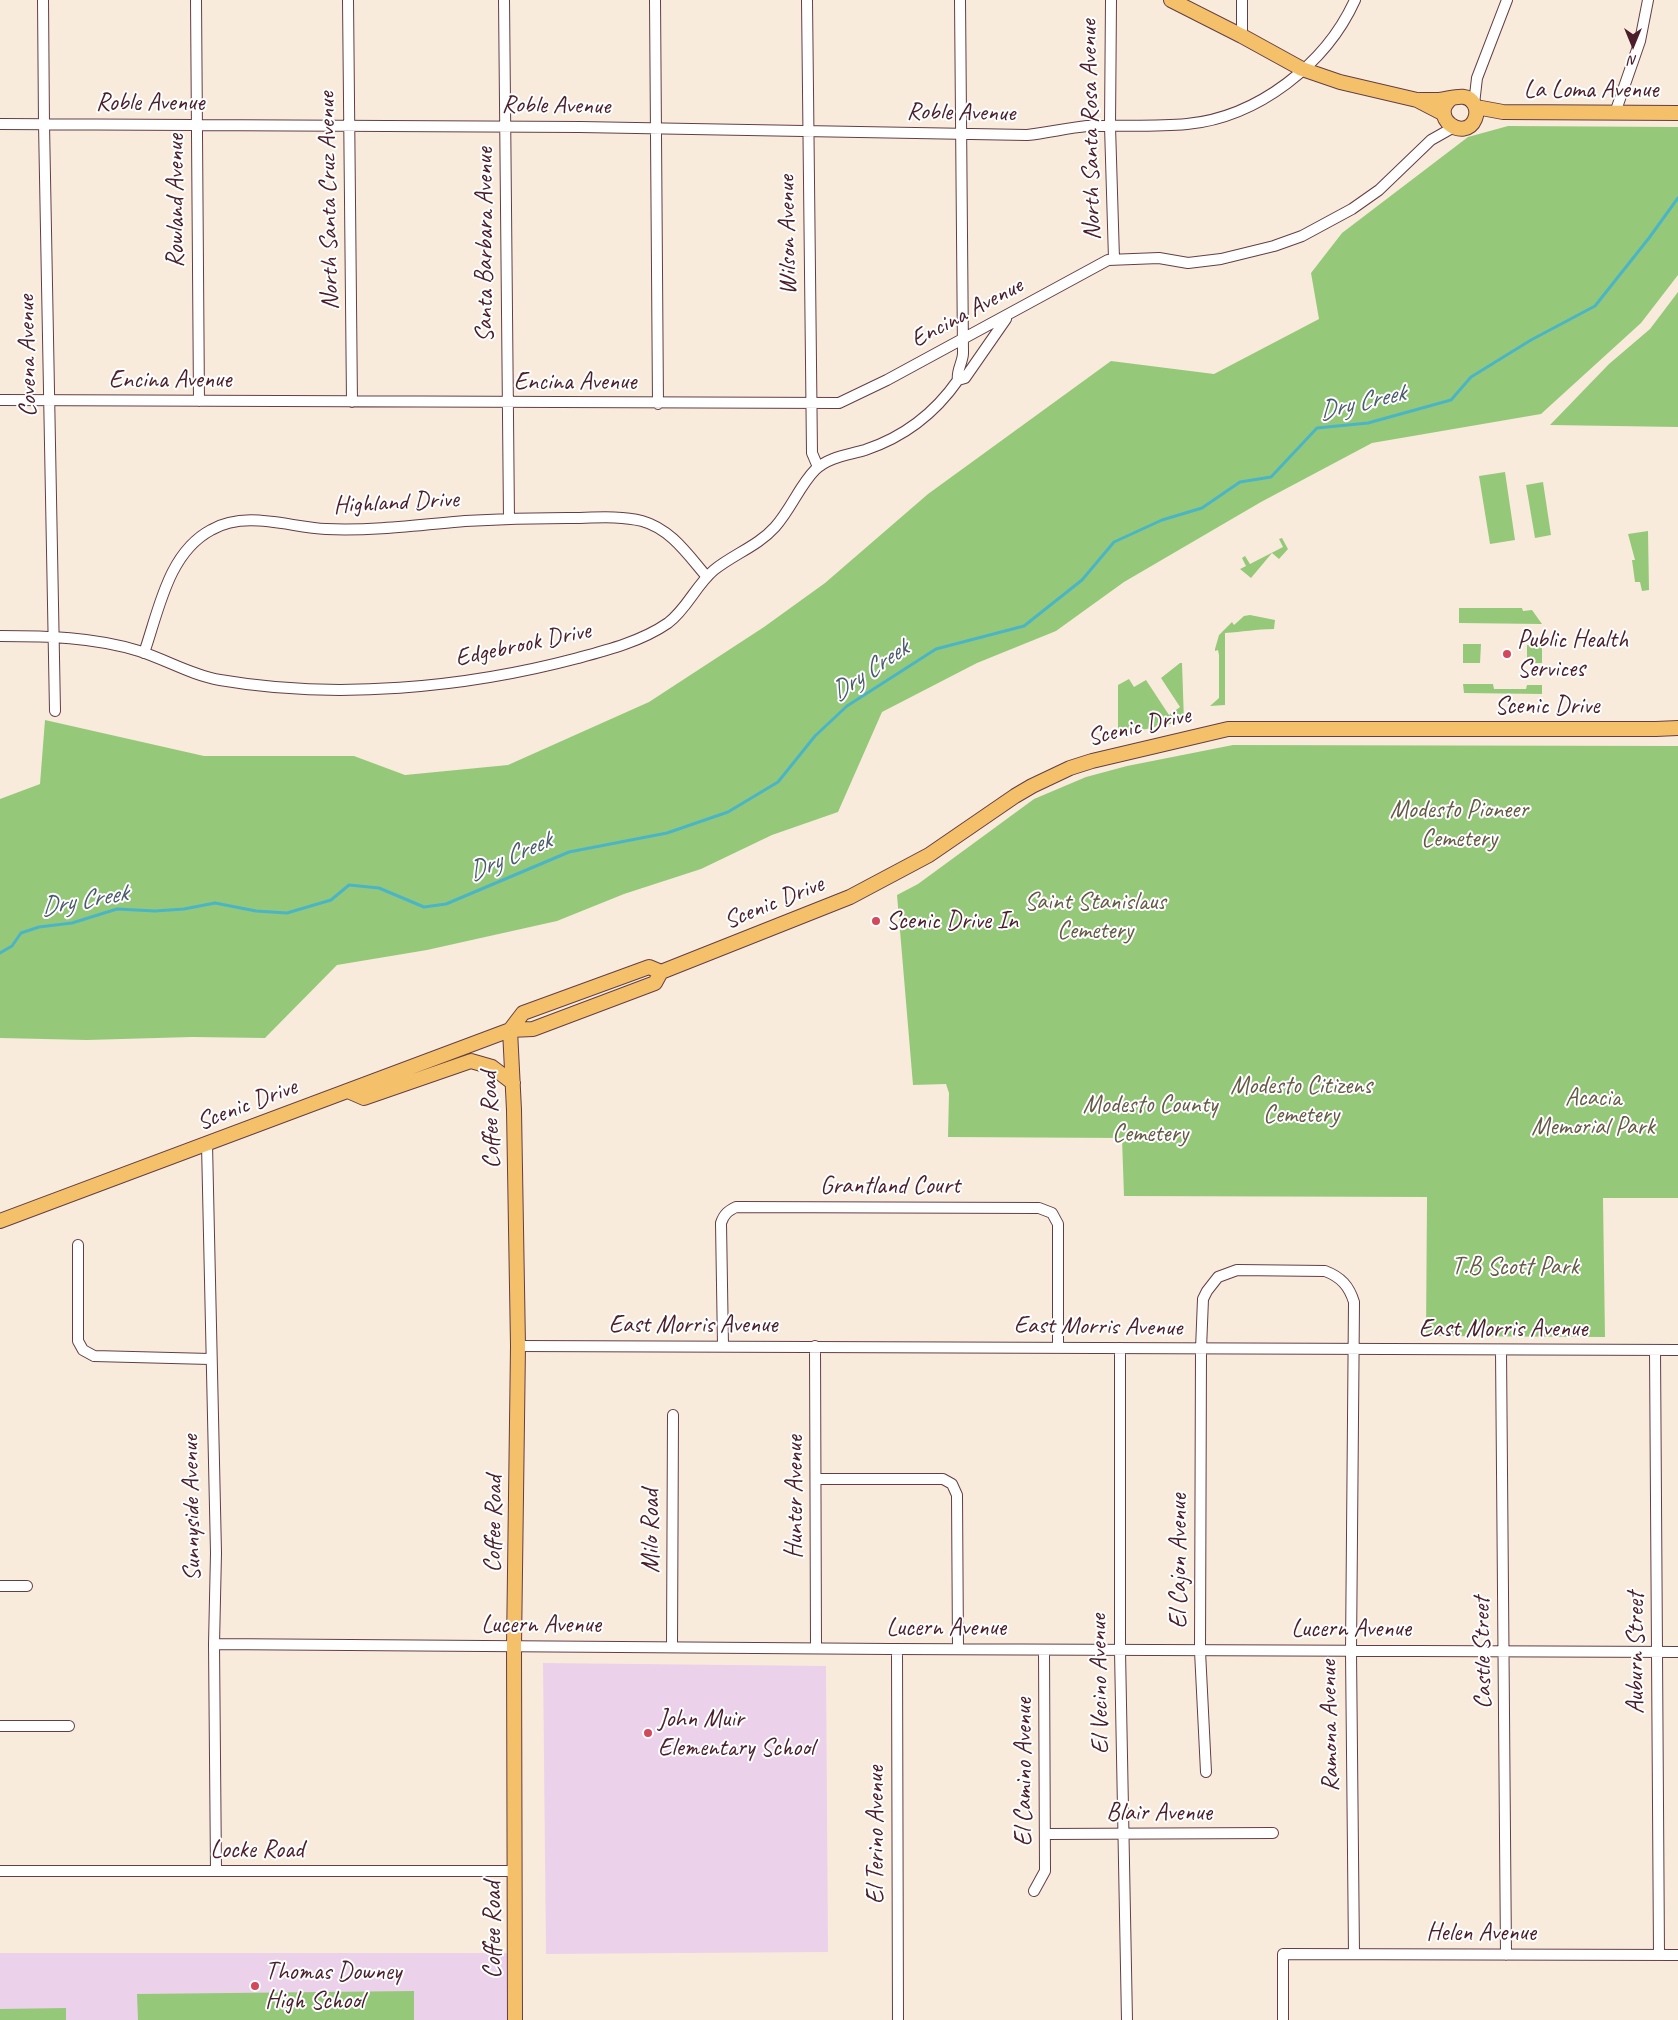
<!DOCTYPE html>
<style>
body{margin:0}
#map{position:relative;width:1678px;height:2020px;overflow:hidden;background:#f9ebdc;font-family:Caveat,sans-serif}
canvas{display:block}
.north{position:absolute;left:1608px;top:20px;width:50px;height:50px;-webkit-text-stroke:4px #fff;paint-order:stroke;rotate:180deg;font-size:14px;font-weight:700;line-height:20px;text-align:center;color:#4a1f2b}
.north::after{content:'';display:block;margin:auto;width:18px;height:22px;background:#4a1f2b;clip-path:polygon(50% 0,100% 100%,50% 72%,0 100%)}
</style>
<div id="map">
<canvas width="1678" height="2020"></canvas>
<div class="north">N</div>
</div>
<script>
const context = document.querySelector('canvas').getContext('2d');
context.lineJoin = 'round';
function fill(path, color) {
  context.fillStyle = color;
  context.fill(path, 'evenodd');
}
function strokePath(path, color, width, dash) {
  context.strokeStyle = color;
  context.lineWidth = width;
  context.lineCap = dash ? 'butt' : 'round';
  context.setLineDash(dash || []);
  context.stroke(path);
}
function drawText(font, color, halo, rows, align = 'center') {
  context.font = font + ' Caveat,sans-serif';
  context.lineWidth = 4;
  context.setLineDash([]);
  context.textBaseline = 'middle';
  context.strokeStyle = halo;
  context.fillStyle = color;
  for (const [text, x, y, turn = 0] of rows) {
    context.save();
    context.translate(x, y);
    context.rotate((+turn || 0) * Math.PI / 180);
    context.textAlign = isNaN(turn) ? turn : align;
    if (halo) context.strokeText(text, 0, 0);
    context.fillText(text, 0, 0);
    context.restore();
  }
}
fill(new Path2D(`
 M543,1663L826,1666L828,1952L546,1954Z
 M0,1953H510V2020H0Z`), '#ecd1ea');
fill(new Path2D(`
 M1508,126L1678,127V275L1641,323L1541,414L1372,443L1261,502L1124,582L1056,631L977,663L882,712L838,812L772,835L701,869L624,894L557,921L427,950L337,965L265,1038L192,1037L87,1040L0,1038V799L40,784L45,720L204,756H354L405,775L508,765L649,702L764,627L825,583L928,494L1111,361L1214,374L1319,319L1311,273L1342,233L1468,137Z
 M1678,292V427L1550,425L1609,364L1650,329Z
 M1505,472L1515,540L1490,544L1479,476Z
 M1543,482L1551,535L1535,538L1526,485Z
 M1648,531L1649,590L1642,591L1640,582H1635L1632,560H1635L1628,534Z
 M1282,538L1288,549L1279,559L1272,553L1251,578L1240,569L1246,566L1242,558L1245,556L1250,564L1283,547L1279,539Z
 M1459,608H1522L1523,611L1532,610L1542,624L1459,623Z
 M1250,615L1275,620L1274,629C1257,629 1242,632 1225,633V705L1210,706L1219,698V655L1218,650L1215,651V649L1219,635L1232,622L1234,625L1244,616Z
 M1463,644H1481L1480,663H1463Z
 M1527,645H1542V663H1527Z
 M1180,663H1182L1184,721L1118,735L1116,729L1118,728V685L1129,679L1134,687L1146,680L1169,715L1180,707L1161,678Z
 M1463,684H1493L1494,689H1526L1527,685H1542V694L1464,693Z
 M1233,745L1678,746V1198H1603L1605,1337L1426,1336L1427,1197L1124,1196L1122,1138L948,1137L949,1093L946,1084L913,1085L897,895L918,884L1034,799L1086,777L1127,766Z
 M414,1991V2020H138L137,1994Z
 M66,2008V2020H0V2009Z`), '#95c979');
strokePath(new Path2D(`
 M0,953L12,946L21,933L39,927L72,923L117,909L155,911L184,909L215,903L256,911L287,913L331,900L349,885L379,888L424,907L446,904L569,852L667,833L728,812L778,782L815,736L847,706L936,649L1024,626L1082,580L1114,542L1162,520L1202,508L1240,482L1271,477L1317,428L1368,423L1451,400L1471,377L1531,340L1595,306L1649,238L1678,198`), '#4bb5c8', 3);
const minor = new Path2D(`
 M43,0L44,124L55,711
 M196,0L199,401
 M348,0L352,402
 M504,0L509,519
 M655,0L658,404
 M807,0L812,453L818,467
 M1111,0L1110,126L1114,259
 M1242,36V0
 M1474,104L1477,78L1507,0
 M1615,113L1640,41L1648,0
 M0,124L580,127L1027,135C1047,133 1067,128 1087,126C1120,125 1154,127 1187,124C1258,117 1326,64 1355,0
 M958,380L965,378L1006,319
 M0,400L839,403L887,380L1108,260L1159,258L1188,263L1221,259L1274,246L1302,236L1352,209L1379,190L1431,140L1454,127
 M0,636C46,636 94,637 139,651C167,660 191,675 220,680C335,700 465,688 578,658C608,650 642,641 668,623C687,609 696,585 714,570C734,554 758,546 775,527C791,509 800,485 815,470C828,457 848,455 865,450C904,437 935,413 958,380C956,371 963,362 963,353L960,0
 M144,653C159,610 168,553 211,530C246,510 288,527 326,529C372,531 419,525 465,521C499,519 533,518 567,518C591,518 619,515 642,521C671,529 688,555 707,577
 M207,1144L216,1553L214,1644L216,1871
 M78,1245V1341L83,1350L94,1356L210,1359
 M518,1346L1678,1350
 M723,1346L721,1223C724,1214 728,1211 736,1207L1039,1208L1052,1213L1058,1224V1347
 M815,1346L816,1648
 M1120,1348V1651L1127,2020
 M1501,1350L1506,1955
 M1655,1350L1659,1955
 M816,1479H943L952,1484L957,1495L958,1649
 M0,1586H27
 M214,1644L891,1649L1678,1652
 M672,1647L673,1415
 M897,1649L898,2020
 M0,1726H69
 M1206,1772L1200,1651L1201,1349L1203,1299L1207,1291L1218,1277L1237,1270L1325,1271C1341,1277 1349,1286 1354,1302L1351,1651L1354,1954
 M1046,1834L1273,1833
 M0,1871H515
 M1034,1891L1045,1871L1044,1650
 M1283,2020V1954L1678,1955`);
const major = new Path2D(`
 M1171,0L1242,36L1302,69L1340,82L1417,100L1444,114
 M1420,100C1426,100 1433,100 1439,100C1451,99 1467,91 1474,104C1477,109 1477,114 1475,119C1465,143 1427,117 1452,98
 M1476,107L1503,112L1678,113
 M510,1030L514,1110L518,1346L514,1646L515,2020
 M510,1030L523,1013L649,967L661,972
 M348,1091L364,1098L471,1061L492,1067L513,1083
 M0,1221L510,1030L533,1029L655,983L661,972L850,897L929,855L1015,796L1032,786L1070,768L1092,761L1228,729H1656L1678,728`);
strokePath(minor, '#643e46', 12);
strokePath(major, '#643e46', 16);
strokePath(minor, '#fff', 10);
strokePath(major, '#f4c16a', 14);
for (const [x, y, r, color] of [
 [1507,654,5,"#d1495b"],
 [876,921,5,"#d1495b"],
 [648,1733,5,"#d1495b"],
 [255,1986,5,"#d1495b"]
]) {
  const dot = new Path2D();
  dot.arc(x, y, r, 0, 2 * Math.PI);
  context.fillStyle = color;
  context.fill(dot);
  strokePath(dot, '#fff', 2);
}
drawText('25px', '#4a1f2b', '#fff', [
 ["La Loma Avenue",1591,90],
 ["Roble Avenue",150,103],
 ["Roble Avenue",556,106,1],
 ["Roble Avenue",961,113,1],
 ["North Santa Rosa Avenue",1091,130,-91],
 ["Rowland Avenue",176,201,-90],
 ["North Santa Cruz Avenue",329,201,-91],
 ["Wilson Avenue",788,235,-91],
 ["Santa Barbara Avenue",485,245,-90],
 ["Encina Avenue",967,313,-28],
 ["Covena Avenue",28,356,-91],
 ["Encina Avenue",170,380],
 ["Encina Avenue",575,382],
 ["Highland Drive",396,503,-3],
 ["Edgebrook Drive",523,645,-12],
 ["Scenic Drive",1547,706],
 ["Scenic Drive",1139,727,-13],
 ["Scenic Drive",774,903,-22],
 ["Scenic Drive",247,1105,-21],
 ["Coffee Road",491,1120,-92],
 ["Grantland Court",890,1186],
 ["East Morris Avenue",693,1325],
 ["East Morris Avenue",1098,1327,1],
 ["East Morris Avenue",1503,1329],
 ["Hunter Avenue",795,1497,-90],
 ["Sunnyside Avenue",192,1508,-91],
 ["Coffee Road",494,1524,-89],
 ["Milo Road",651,1531,-90],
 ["El Cajon Avenue",1179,1561,-90],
 ["Lucern Avenue",541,1625],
 ["Lucern Avenue",946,1628],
 ["Lucern Avenue",1351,1629],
 ["Castle Street",1483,1653,-91],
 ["Auburn Street",1636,1653,-90],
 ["El Vecino Avenue",1100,1684,-91],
 ["Ramona Avenue",1330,1726,-91],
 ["El Camino Avenue",1024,1772,-90],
 ["Blair Avenue",1159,1813],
 ["El Terino Avenue",876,1835,-90],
 ["Locke Road",257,1850],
 ["Coffee Road",493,1930,-90],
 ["Helen Avenue",1481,1933]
]);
drawText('25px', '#4a1f2b', '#fff', [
 ["Public Health",1517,640],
 ["Services",1517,669],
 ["Scenic Drive In",886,921],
 ["John Muir",658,1719],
 ["Elementary School",658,1748],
 ["Thomas Downey",265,1972],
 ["High School",265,2001]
], 'left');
drawText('25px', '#645a46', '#fff', [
 ["Modesto Pioneer",1459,810],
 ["Cemetery",1459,839],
 ["Saint Stanislaus",1095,902],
 ["Cemetery",1095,931],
 ["Modesto Citizens",1301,1086],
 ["Cemetery",1301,1115],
 ["Acacia",1593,1098],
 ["Memorial Park",1593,1127],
 ["Modesto County",1150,1105],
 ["Cemetery",1150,1134],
 ["T.B Scott Park",1515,1267]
]);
drawText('italic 26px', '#4a5b6a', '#fff', [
 ["Dry Creek",1362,403,-13],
 ["Dry Creek",870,671,-34],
 ["Dry Creek",510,857,-23],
 ["Dry Creek",84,901,-10]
]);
</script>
